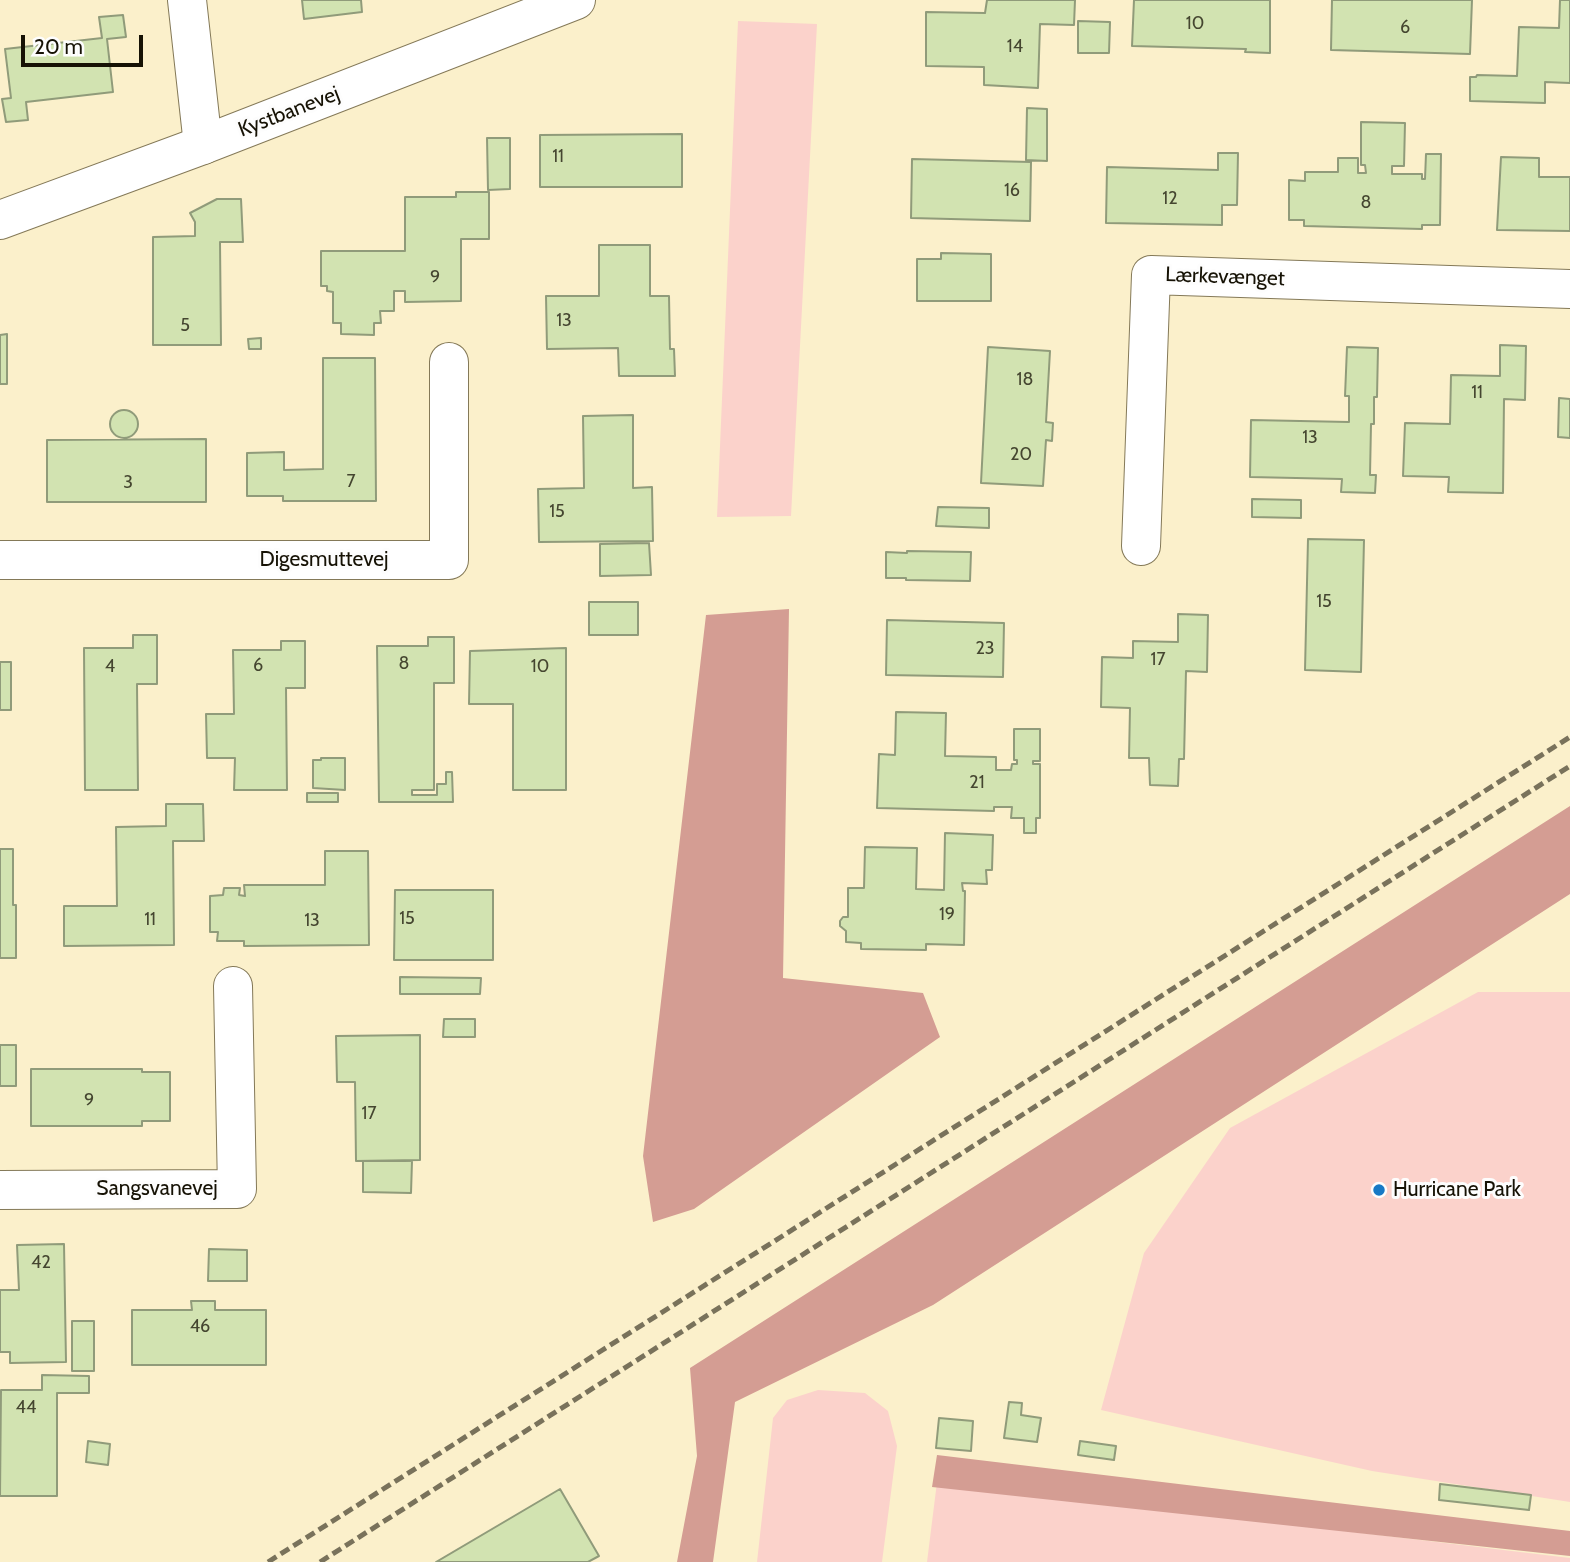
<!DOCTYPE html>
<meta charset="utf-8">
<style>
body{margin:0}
#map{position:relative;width:1570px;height:1562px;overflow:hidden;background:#fbf0cb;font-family:Cabin,sans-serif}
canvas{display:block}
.scale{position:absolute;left:21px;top:35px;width:122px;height:32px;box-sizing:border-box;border:4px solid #161205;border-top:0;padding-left:9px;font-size:21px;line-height:24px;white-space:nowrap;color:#161205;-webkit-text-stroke:5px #fdfdfd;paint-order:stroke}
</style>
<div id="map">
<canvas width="1570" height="1562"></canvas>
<div class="scale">20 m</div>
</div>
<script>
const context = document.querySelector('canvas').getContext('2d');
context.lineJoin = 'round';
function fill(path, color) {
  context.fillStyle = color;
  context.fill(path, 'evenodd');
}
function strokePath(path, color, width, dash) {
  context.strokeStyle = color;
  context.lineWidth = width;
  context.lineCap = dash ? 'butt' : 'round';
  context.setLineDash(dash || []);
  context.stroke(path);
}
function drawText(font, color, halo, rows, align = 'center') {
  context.font = font + ' Cabin,sans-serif';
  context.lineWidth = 6;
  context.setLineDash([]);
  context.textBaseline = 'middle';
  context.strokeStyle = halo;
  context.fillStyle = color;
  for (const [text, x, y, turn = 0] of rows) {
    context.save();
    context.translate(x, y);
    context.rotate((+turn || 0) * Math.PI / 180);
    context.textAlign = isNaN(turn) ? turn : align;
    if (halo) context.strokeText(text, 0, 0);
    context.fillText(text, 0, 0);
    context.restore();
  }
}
fill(new Path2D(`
 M738,21L817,24L791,516L717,517Z
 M1478,992H1570V1502L1372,1471L1101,1410L1144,1253L1230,1128Z
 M818,1390L865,1393L888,1411L897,1446L882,1562H757L773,1418L787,1400Z
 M937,1482L1570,1558V1562H927Z`), '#fbd2cb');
fill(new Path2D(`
 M789,609L783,978L923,993L940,1037L694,1209L653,1222L643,1156L706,615Z
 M1570,806V894L933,1305L735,1402L713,1562H677L697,1456L690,1368Z
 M937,1455L1570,1531V1556L932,1487Z`), '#d49d93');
const building = new Path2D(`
 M302,0H361L362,12L304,19Z
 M987,0H1075L1074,25L1040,24L1038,88L984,85V67L926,66V12L985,13Z
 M1134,0H1270V53L1245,52L1246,49L1132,46Z
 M1332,0H1472L1470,54L1331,50Z
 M1560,0H1570V83L1545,82V103L1470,101V77H1476L1477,75L1517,76L1519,27L1559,28Z
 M123,15L126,37L107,39L113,92L26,102L28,120L6,122L2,99L11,98L5,49L102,38L99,17Z
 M1078,21L1110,22L1109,53H1078Z
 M1027,108L1047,109V161L1026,160Z
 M1361,122L1405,123L1404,166H1392V174H1422V179H1425L1426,154H1441L1440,225H1422V229L1304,226V220H1289V180L1305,181V172H1338V158H1358V173H1366L1365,165H1361Z
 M682,134V187H540V135Z
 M487,138H510V189L488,190Z
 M1218,153H1238L1237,205H1222V225L1106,223L1107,167L1218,170Z
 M1501,157L1539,158V177H1570V231L1497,230Z
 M912,159L1031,162L1030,221L911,218Z
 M456,192H489V239H461V301L405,302V291H394V311H380L381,323H374V335L341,334V323H333V292L327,291V286H321V251H405V197H456Z
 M217,199H241L243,242H220L221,345H153V237L195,236V222L190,213Z
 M599,245H650V296H669L670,349H674L675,376H619L618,348L547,349L546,296H599Z
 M941,253L991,254V301H917V259H941Z
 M7,334V384H0V335Z
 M261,338V349H249L248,339Z
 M1500,345L1526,346L1525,400L1504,399L1503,493L1448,492L1449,477L1403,476L1405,423L1450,424L1451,375L1500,376Z
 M988,347L1050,351L1046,422L1053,423L1052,441L1046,440L1043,486L981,483Z
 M1347,347L1378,348L1377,397H1374V424H1371L1370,475H1376L1375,493L1341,492L1342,479L1250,477L1251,420L1349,422V396H1345Z
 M323,358H375L376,501H283V496H247V453L284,452V470L323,469Z
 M1559,398L1570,399V438L1558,437Z
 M110 424a14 14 0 1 1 28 0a14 14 0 1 1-28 0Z
 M633,415V488L652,487L653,541L539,542L538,489L584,488L583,416Z
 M206,439V502H47V440Z
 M1252,499L1301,500V518L1252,517Z
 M938,507L989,508V528L936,526Z
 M1308,539L1364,540L1361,672L1305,670Z
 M649,543L651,575L600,576V544Z
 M907,551L971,552L970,581L906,580V578H886V552L907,553Z
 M589,602H638V635H589Z
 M1178,614L1208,615L1207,672L1186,671L1184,759H1179L1178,786L1150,785L1149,758H1129L1130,708L1101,707L1102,657L1133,658V641L1178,642Z
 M887,620L1004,623L1003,677L886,675Z
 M133,635H157V684H137L138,790H85L84,648H133Z
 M428,637H454V683H434V790H412V795H437V784H446V772H452L453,802H379L377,646H428Z
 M281,641H305V688H286L287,790H234L235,758H207L206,714H234L233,650H281Z
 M566,648V790H513V704H469L470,651Z
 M0,662H11V710H0Z
 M896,712L946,713L945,756L996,757V770H1011L1012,764H1017V760H1014V729H1040V761H1033V764H1040V818H1036V833H1024V818H1011L1012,807H994V811L877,808L879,754L895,755Z
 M321,758H345V790L313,788V760H321Z
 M307,793H338V802H307Z
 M166,804H203L204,841H173L174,945L64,946V906H117L116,827L166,826Z
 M945,833L993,835L992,870H986L987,884L962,883L963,891H965L964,945L926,944V950L861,949V943L846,942V931L840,926V921L843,917H848V888H864L865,847L917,848L916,889L944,890Z
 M0,849H13V905H16V958H0Z
 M325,851H368L369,945L244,946V941H217L218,932H210V896L223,895L224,888H240L239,895L245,896L244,885H325Z
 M395,890H493V960H394Z
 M400,977L481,978L480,994H400Z
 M444,1019H475V1037H443Z
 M420,1035V1160L356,1161L355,1082H337L336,1036Z
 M0,1045H16V1086H0Z
 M31,1069H142V1072H170V1121H142V1126H31Z
 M363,1161H412L411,1193L363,1192Z
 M64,1244L66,1362L10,1363V1352H0V1290H19L17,1245Z
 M209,1249L247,1250V1281H208Z
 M191,1301H215V1310H266V1365H132V1310H192Z
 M72,1321H94V1371H72Z
 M42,1375L89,1376V1393H57V1496H0L1,1390H42Z
 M1009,1402L1022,1403L1021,1415L1041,1418L1037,1442L1004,1438Z
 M939,1418L973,1421L971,1451L936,1448Z
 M88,1441L110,1444L108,1465L86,1462Z
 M1080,1441L1116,1446L1114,1460L1078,1455Z
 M1440,1484L1531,1495L1529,1510L1439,1500Z
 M560,1489L599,1556L588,1562H436Z`);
fill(building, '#d2e3b1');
strokePath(building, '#909b7a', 2);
const minor = new Path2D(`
 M187,0L203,145
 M1141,546L1151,275L1570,289
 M0,560H449V362
 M0,1190L237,1189L233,986`);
const tertiary = new Path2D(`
 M0,220L203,145L576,0`);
strokePath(minor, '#847958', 40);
strokePath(tertiary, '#847958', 40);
strokePath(minor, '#fff', 38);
strokePath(tertiary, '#fff', 38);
strokePath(new Path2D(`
 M268,1562L1570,737
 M320,1562L1570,766`), '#79725b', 5, [10, 5]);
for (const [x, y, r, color] of [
 [1379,1190,7,"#1779c5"]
]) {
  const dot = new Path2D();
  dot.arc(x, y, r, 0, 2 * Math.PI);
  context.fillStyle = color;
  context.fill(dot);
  strokePath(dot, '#fdfdfd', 2.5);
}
drawText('18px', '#454630', null, [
 ["10",1195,24],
 ["6",1405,28],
 ["14",1015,47],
 ["11",558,157],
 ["16",1012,191],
 ["12",1170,199],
 ["8",1366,203],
 ["9",435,278],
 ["13",564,321],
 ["5",185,326],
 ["18",1025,380],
 ["11",1477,393],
 ["13",1310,438],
 ["20",1021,455],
 ["7",351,482],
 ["3",128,483],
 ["15",557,512],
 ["15",1324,602],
 ["23",985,649],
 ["17",1158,660],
 ["8",404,664],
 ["6",258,666],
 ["4",110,667],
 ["10",540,667],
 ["21",977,783],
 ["19",947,915],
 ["15",407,919],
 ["11",150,920],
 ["13",312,921],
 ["9",89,1101],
 ["17",369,1114],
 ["42",41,1263],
 ["46",200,1327],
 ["44",26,1408]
]);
drawText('21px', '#161205', '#fdfdfd', [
 ["Kystbanevej",289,112,-21],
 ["Lærkevænget",1225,277,2],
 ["Digesmuttevej",324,560],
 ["Sangsvanevej",157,1189]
]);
drawText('21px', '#161205', '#fdfdfd', [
 ["Hurricane Park",1393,1190]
], 'left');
</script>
